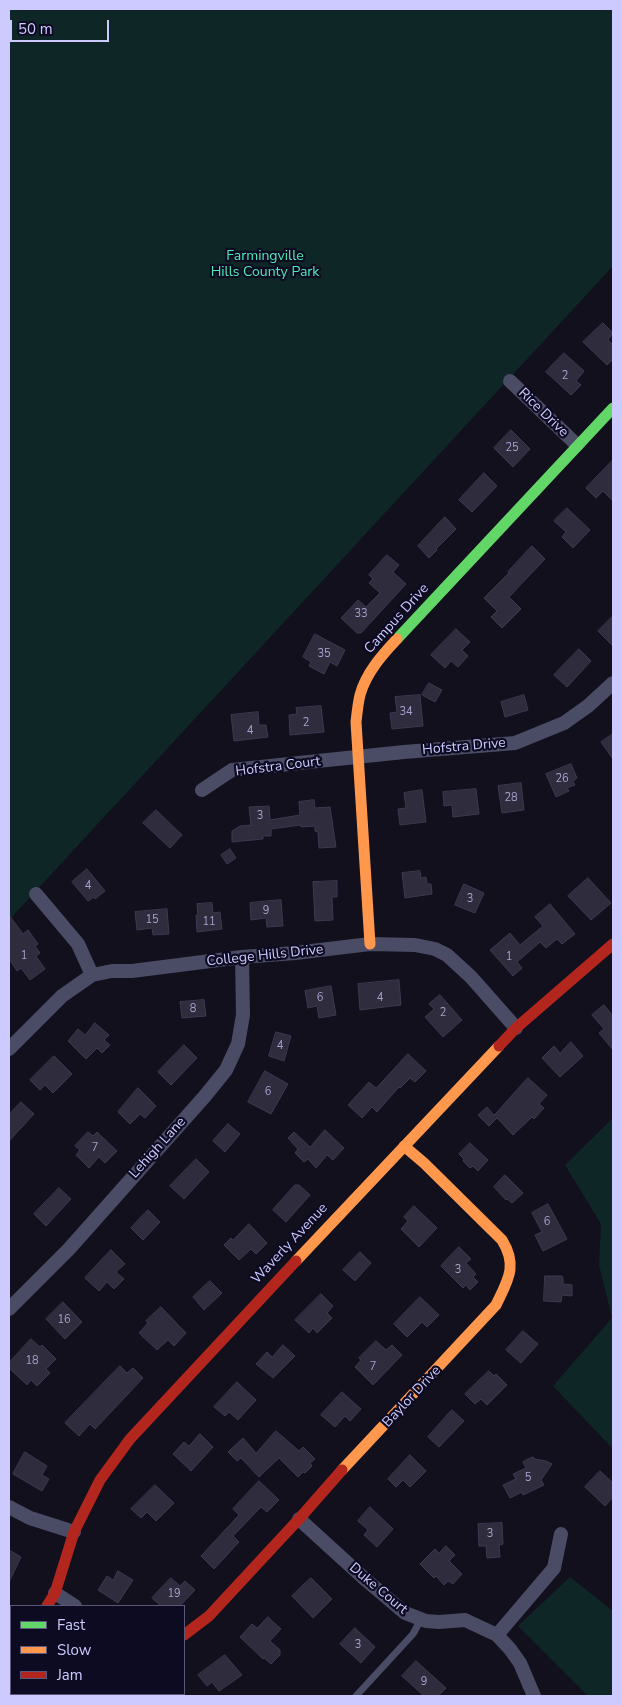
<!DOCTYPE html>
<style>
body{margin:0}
#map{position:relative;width:622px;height:1705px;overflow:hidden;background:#11101c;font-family:"Nunito Sans",sans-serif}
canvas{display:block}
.frame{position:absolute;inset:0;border:10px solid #cdcaff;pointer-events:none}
.legend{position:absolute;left:10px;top:1605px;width:175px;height:90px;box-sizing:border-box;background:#0d0b21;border:1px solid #5a577a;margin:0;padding:6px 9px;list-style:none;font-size:15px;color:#cdcaff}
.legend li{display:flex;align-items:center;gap:10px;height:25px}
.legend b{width:25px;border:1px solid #5a577a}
.scale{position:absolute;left:10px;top:20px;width:99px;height:22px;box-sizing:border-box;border:2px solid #cdcaff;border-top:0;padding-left:6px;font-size:15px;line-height:18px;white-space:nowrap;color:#cdcaff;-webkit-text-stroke:4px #0d0b21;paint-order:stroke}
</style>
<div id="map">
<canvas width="622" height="1705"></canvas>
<div class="frame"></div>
<ul class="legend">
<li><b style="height:6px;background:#63d668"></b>Fast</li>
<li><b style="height:6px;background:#ff974d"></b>Slow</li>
<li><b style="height:6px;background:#b3261e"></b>Jam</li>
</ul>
<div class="scale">50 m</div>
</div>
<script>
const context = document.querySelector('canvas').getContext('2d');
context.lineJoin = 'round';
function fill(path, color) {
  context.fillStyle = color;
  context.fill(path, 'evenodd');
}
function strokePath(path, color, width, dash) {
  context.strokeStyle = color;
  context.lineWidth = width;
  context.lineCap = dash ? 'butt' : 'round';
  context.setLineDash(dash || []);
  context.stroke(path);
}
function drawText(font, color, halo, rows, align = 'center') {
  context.font = font + ' "Nunito Sans",sans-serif';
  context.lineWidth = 4.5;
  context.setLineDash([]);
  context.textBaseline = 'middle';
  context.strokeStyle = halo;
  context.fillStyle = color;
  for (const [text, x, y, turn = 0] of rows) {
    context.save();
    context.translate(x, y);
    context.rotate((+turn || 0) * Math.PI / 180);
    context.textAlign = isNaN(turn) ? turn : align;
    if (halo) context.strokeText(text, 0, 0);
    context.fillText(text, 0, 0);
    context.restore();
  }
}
fill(new Path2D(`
 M9,9H613V266L9,920Z
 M613,1118V1449L553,1386L612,1318L599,1265L601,1224L565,1165Z
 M570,1577L613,1611V1696H588L518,1626Z`), '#0e2726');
const building = new Path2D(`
 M603,323L613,333L608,340L613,345V359L607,365L583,342Z
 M564,353L584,371L576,381L581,385L571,395L546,372Z
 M511,430L530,449L513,467L494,448Z
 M613,460V501L603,491L596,498L586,488Z
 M484,473L497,486L472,512L459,500Z
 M567,508L590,530L573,548L562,537L566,532L554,521Z
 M445,517L456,529L436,549L437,550L429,558L418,546Z
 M532,546L545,559L509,597L521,609L502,628L491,617L497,611L484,598L509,573L508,572Z
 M387,555L399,565L393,572L406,584L361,633H357L341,618L358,600L366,607L380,593L369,583L373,579L369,575Z
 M613,616V646L598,631Z
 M456,629L470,642L462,650L468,656L458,667L451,661L445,668L431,655Z
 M315,634L345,650L337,666L330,662L324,674L309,666L311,662L303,657Z
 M579,649L591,661L567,687L554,675Z
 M429,683L442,690L435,702L422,695Z
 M420,695L423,726L392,729L390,713L397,712L395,697Z
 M524,695L528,710L505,717L501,702Z
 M321,706L324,732L290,735L289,715L297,714L296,708Z
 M258,712L259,725H266L268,737L234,741L231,715Z
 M613,734V759L601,742Z
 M571,764L577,778L573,781L575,785L567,788L569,791L556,797L546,774Z
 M521,783L524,810L502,813L498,786Z
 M476,789L479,814L453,817L452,805L444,806L443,792Z
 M422,790L426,822L400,825L398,809L406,808L404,793Z
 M314,800L315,808L330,807L336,847L319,848L318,832L315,831V826L301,827V825L271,829V836H263V839L232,842V831L240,826L251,825L249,807L269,806L270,820L300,815L299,802Z
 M156,810L182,835L170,848L143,823Z
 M230,849L236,858L227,864L221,855Z
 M87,869L105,891L95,899L94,897L88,901L72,882Z
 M420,871L421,878L426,877L427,884H431L432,894L405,898L402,873Z
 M588,878L611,903L591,920L568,896Z
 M337,881V897H332L333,920L315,921L313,882Z
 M464,884L484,893L475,913L455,905Z
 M281,900L283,926L267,927L266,918L251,920L250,903Z
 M212,903L213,913L220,912L222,929L197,932L196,915H198L197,904Z
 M550,904L575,934L562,944L557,939L546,948L540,942L517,962L522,968L513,976L490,950L510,933L520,945L543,926L535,917Z
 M167,909L169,934L153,935L152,928L137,930L135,912Z
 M9,915L23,934L28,930L38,944L35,946L40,953L36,956L45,969L30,980L21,968L17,971L9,959Z
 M399,980L401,1005L360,1010L358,984Z
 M331,986L336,1015L319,1018L317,1006L308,1008L305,991Z
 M440,995L462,1020L443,1037L425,1017L434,1009L429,1004Z
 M204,1000L206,1016L182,1018L180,1002Z
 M604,1005L613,1016V1050L599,1033L604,1029L592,1015Z
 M95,1023L109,1035L104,1040L110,1045L102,1053L97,1048L86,1059L68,1041L78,1029L85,1035Z
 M276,1032L291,1036L284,1061L269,1056Z
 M571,1042L583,1056L560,1077L542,1058L554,1046L560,1053Z
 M184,1045L197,1058L171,1085L158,1072Z
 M408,1054L426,1071L415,1082L410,1078L400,1088L399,1087L377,1112L372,1107L362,1118L348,1105L369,1082L376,1088Z
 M54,1056L72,1074L53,1093L45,1085L40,1090L30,1080Z
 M265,1071L288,1084L271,1114L248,1102Z
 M528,1078L547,1095L539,1104L544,1108L534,1119L532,1117L513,1135L497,1118L489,1126L478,1115L487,1107L494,1115Z
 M138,1088L156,1106L145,1118L140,1114L130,1124L118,1112Z
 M21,1102L34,1114L9,1141V1115Z
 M228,1124L240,1134L225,1152L213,1141Z
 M325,1130L344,1148L333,1160L327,1155L316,1168L308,1159L304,1162L295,1153L298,1149L288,1138L294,1132L310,1147Z
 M88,1132L93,1136L97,1132L117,1151L105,1163L99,1157L89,1168L76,1155L80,1150L75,1146Z
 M470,1143L488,1160L478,1171L473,1166L470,1168L463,1161L464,1159L459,1154Z
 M196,1159L209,1172L184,1199L170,1186Z
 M505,1175L523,1193L512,1203L507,1199L506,1200L494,1187Z
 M295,1185H299L310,1195L286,1222L273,1210Z
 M59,1188L71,1199L46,1226L34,1214Z
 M548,1204L567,1239L543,1251L535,1235L542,1232L532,1213Z
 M414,1206L437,1228L419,1247L401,1229L408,1221L404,1217Z
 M148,1210L160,1222L143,1240L131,1228Z
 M249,1224L267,1243L256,1254L251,1249L239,1260L224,1245L231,1238L233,1240Z
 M459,1247L471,1259L466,1263L476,1274L473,1277L478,1282L470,1290L466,1285L463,1288L441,1266Z
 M111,1250L125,1264L116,1272L124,1279L114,1289L107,1282L99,1291L85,1278Z
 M360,1252L371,1263L355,1281L343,1270Z
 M545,1276H562L563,1278V1284L572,1285V1296L562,1295L561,1302L544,1301Z
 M210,1281L222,1293L204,1310L193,1297Z
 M321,1294L333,1306L327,1313L332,1318L317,1333L313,1328L309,1333L295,1320Z
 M420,1297L439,1315L427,1327L422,1322L407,1337L394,1324Z
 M63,1302L82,1322L65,1339L46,1319Z
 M161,1307L186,1333L174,1346L168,1340L157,1350L139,1333L148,1323L146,1321Z
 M523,1331L538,1344L521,1363L506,1350Z
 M31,1339L40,1347L42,1345L56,1359L46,1369L50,1373L37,1386L31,1380L27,1385L9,1368V1363Z
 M376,1341L386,1350L392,1345L402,1355L373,1385L355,1367L361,1360L359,1358Z
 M283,1345L295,1356L273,1378L256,1364L267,1352L272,1357Z
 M120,1366L127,1373L133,1368L143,1378L95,1429L90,1424L79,1436L65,1423Z
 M489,1371L494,1376L496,1374L507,1385L487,1405L481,1399L475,1404L465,1394Z
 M237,1382L256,1400L238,1420L229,1412L225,1416L214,1407Z
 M342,1392L361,1409L350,1421L345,1416L335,1427L321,1415Z
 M452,1410L464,1421L439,1447L428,1437Z
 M276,1431L299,1451L303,1447L315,1459L310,1463L312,1466L305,1473L303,1472L298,1477L279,1458L259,1477L241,1458L237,1461L228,1452L243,1438L256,1453Z
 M200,1434L213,1447L191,1471L173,1454L184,1442L189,1446Z
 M25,1452L47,1466L42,1475L49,1479L42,1491L13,1474Z
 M410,1455L426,1471L410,1487L403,1480L396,1487L388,1479Z
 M533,1457L535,1459L546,1461L552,1464L541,1480L544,1485L523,1495L522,1492L510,1498L503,1485L516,1479L513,1474L526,1468L523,1462Z
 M600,1471L613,1483V1497L605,1506L585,1487Z
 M259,1481L279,1500L267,1512L261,1507L233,1536L239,1542L214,1569L201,1556L239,1515L233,1509Z
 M155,1485L174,1503L156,1521L147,1512L141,1518L131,1509Z
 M370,1507L393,1529L377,1547L364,1535L368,1530L358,1521Z
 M502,1523L503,1544L499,1545L500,1557L487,1558L486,1546H479L478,1524Z
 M446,1546L455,1555L449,1561L462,1574L453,1584L448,1581L444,1585L436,1576L434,1578L420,1564L435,1549L439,1553Z
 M9,1550L21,1557L9,1582Z
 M118,1571L133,1580L118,1603L98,1590L107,1576L113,1580Z
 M171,1578L180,1586L185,1581L195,1590L180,1606H161L152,1598Z
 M311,1578L332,1599L313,1618L292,1596Z
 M268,1617L281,1629L270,1641L280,1650V1655L271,1664L264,1658L263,1659L240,1637L252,1624L257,1628Z
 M355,1628L375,1647L361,1663L340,1644Z
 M225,1655L242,1675L219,1691L212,1682L207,1686L198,1675Z
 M416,1661L446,1688L438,1696H424L402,1676Z`);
fill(building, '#2f2c3e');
strokePath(building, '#3c3951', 1);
strokePath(new Path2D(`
 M356,1696L413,1634L421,1619`), '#4a4b65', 7);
strokePath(new Path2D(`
 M510,381L577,445
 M202,790L232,770L404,752L515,743L564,723L588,706L613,683
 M36,894L78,944L92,975
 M9,1049L62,996L92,975L112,971H132L242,957L295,953L370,944L415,945L435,949L447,955L471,977L516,1028
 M9,1309L69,1249L205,1096L226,1070L238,1044L243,1015L242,957
 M9,1507L30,1518L74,1532
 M299,1519L366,1580L405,1613L426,1621L439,1622L465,1620L497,1635L510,1649L520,1663L534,1696
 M55,1593L75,1606
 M497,1635L554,1568L561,1534`), '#4a4b65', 14);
strokePath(new Path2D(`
 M397,639L613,408
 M9,1660L11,1657`), '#63d668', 11);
strokePath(new Path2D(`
 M370,944L356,722C357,713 358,703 360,695C366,673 382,655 397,639
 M296,1261L499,1046
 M342,1470L496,1305C508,1280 518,1266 502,1240L424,1163L404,1146`), '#ff974d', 11);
strokePath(new Path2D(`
 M499,1046L516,1028L613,944
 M47,1606L55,1593L74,1532L100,1480L130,1439L296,1261
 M184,1635L209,1616L299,1519L342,1470`), '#b3261e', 11);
drawText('11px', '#a6a2cf', null, [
 ["2",565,376],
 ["25",512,448],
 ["33",361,614],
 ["35",324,654],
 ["34",406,712],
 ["2",306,723],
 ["4",250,731],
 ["26",562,779],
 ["28",511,798],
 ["3",260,816],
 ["4",88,886],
 ["3",470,899],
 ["9",266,911],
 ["15",152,920],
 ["11",209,922],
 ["1",24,956],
 ["1",509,957],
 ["6",320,998],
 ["4",380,998],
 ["8",193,1009],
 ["2",443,1013],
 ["4",280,1046],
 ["6",268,1092],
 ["7",95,1148],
 ["6",547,1222],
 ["3",458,1270],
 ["16",64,1320],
 ["18",32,1361],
 ["7",373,1367],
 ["5",528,1478],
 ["3",490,1534],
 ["19",174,1594],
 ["3",358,1645],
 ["9",424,1682]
]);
drawText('14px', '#4ceab7', '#0d0b21', [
 ["Farmingville",265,257],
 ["Hills County Park",265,273]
]);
drawText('14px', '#cdcaff', '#0d0b21', [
 ["Rice Drive",543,413,44],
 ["Campus Drive",397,619,-48],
 ["Hofstra Drive",464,747,-5],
 ["Hofstra Court",278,767,-7],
 ["College Hills Drive",265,956,-6],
 ["Lehigh Lane",158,1148,-48],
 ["Waverly Avenue",290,1244,-47],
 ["Baylor Drive",412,1397,-47],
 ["Duke Court",378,1589,40]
]);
</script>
